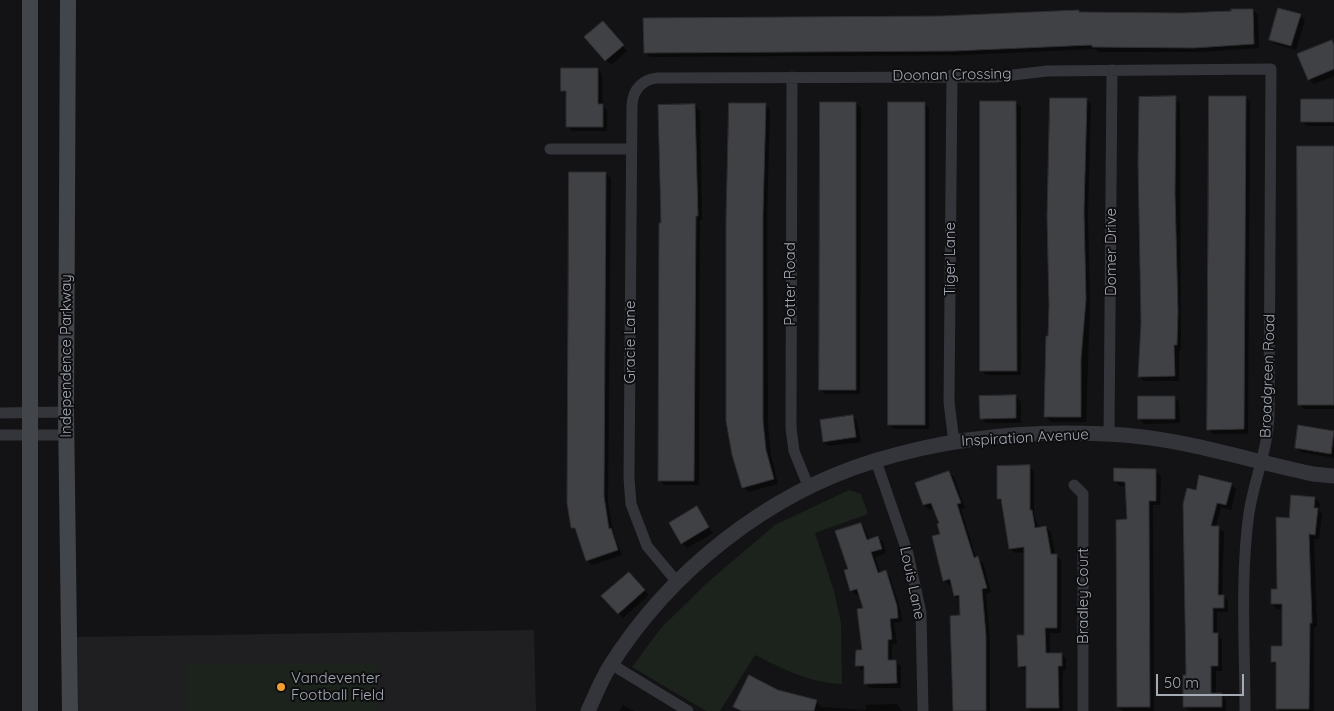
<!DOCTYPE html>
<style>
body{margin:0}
#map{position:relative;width:1334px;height:711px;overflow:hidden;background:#131315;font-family:Quicksand,sans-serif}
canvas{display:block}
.scale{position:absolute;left:1156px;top:674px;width:88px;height:22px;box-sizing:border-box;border:2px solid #a5abb5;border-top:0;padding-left:6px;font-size:15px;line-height:18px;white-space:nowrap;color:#a5abb5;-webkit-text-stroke:4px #0e0e10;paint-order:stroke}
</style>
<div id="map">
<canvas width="1334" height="711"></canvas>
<div class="scale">50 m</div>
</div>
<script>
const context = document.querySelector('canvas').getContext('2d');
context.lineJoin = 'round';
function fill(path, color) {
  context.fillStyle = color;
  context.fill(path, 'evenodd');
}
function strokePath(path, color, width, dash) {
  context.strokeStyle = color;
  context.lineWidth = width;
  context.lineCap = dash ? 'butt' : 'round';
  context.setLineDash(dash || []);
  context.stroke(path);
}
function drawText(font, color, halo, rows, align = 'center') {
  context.font = font + ' Quicksand,sans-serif';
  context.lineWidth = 4;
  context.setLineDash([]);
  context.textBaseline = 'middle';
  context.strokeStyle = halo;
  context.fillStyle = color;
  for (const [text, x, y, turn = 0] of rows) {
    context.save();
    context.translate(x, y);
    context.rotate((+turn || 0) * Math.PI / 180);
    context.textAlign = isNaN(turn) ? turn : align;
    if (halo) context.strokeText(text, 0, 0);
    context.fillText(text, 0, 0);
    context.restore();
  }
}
fill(new Path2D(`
 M534,630L536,711H78L77,637Z`), '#1f1f22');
fill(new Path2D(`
 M849,490L861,494L868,514L815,533L834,591L841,623L842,684C810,683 783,669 755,655L720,711H706L632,667L661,628L708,582L775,525Z
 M187,663H376V711H185Z`), '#1b231c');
fill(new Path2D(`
 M1253,10L1258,15L1259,48L1199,52H1098L1096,49L960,55L650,57L645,52L941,17L1182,14Z
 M1300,15L1305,20L1296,50L1275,44L1270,39Z
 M608,28L627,51L611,65L606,60Z
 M1331,41L1334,44V76L1314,84L1309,79Z
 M597,69L602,74L603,106L607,110V131H572L567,126V95L563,90Z
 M1245,97L1250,102L1248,434H1213L1208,429Z
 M1175,98L1180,103L1181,350H1179V381H1144L1139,376L1142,323Z
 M1086,99L1091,104L1088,216L1090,304L1086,422H1051L1046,417L1049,337Z
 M1334,100V126H1307L1302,122Z
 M1016,102L1021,107V375H986L981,370Z
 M856,103L861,108L860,394H825L820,389Z
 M924,103L929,108V429H894L889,424Z
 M765,104L770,109L767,220L768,426L771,455L778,484L748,492L743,487Z
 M695,106L700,111L702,220H700L699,485H664L659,480L662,225Z
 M1334,147V409H1304L1299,404Z
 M606,174L611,178L608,502L613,532L622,555L592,565L587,560L577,533L572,528Z
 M1016,397L1021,402V423H986L981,418Z
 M1175,397L1179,402L1180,423L1144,424L1140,419Z
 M852,416L857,421L861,442L829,446L824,442Z
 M1300,427L1334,432V458L1301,452L1296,447Z
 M1029,467L1034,472V514L1039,529L1046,527L1051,532L1055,555L1061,560V633H1050V655L1061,654L1066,659V670H1063V711H1031L1027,707V671L1019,666L1025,637V552L1015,553L1010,548L1003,503L998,499Z
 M1156,471L1161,476L1160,505H1153L1154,711H1123L1118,707L1128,520L1127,486H1120L1115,481Z
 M949,472L954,477L965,508L961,509L976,558L983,563L991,592L986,594L990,641V711H954L962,616L960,600L955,596L952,584L949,585L944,580L941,524L935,508L929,510L924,505L916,484Z
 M1231,484L1236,489L1231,510L1221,507L1216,527L1224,532L1222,596L1228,601V612H1217V634L1222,639V671H1216V695H1221L1226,700V711H1189L1184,706L1197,491Z
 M1315,498L1320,503L1319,511L1322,514L1319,539H1314L1317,627H1314V711H1280L1278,709L1277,667L1272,661L1284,648L1283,609H1277L1272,604L1278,590L1290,520Z
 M697,508L713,533L687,548L682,543Z
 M861,524L865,529L869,540L878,538L883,542L886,553L875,557L880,573L886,572L890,577L901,612L902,622L894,623L897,644H892V661L901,666V688H870L865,683V670H862L857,665L864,651L865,609L860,594L856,595L851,590L850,570Z
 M634,578L649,595L623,618L603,597Z
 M777,691L816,701L821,707L866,710V705L897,704L902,711H739L735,706Z
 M623,705L634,711H619Z`), '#0007');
const building = new Path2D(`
 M1278,8L1301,14L1291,46L1269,40Z
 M1231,9H1253L1254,44L1194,48L1092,47V45L954,51L644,53L643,18L941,16L1079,10V12L1182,13L1231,11Z
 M603,21L624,45L605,61L584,37Z
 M1332,40L1334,45V69L1308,80L1297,54Z
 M561,68H598V104H603V127H566V91H561Z
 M1176,96L1175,193L1178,312L1177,345H1174L1175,376L1138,377L1141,323L1138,162L1139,97Z
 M1209,96H1246L1244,429L1207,430Z
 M1050,98H1087L1084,211L1086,299L1081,359V417H1044L1046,336H1048L1049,306L1047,217Z
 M1301,99H1334V122H1301Z
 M980,101H1016L1017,371H980Z
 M820,102H856V390H819Z
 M888,102H925V425H888Z
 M729,103H766L763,214V421L766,450L774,479L742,488L732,455L726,421V220Z
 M695,104L698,216H696L694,481H658L659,223H661L658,105Z
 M1297,146H1334V405H1298Z
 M569,172H606L604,496L609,529L611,528L618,550L586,561L575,528H571L567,503Z
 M1016,395V418L980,419L979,396Z
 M1138,396H1175V419H1138Z
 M853,415L856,437L823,442L820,420Z
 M1298,425L1334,431L1331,454L1295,448Z
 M1030,465V510H1032L1035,528L1046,526L1051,554H1057V628H1045L1046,653H1062V666H1058L1059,708H1026V666L1018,667L1017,635H1024V547L1009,549L1001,499H997V466Z
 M1114,468L1156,469V501H1149L1150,707H1117L1116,520L1127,519L1125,482L1114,481Z
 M949,471L961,503L957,504L974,558L978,556L987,588L982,589L986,635V711H953L950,616L960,615L959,595L954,596L950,579L943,581L932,536L940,534L937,524L939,523L931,503L923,505L915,483Z
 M1199,475L1232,483L1226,505L1217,503L1211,526H1219L1218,595H1224V608H1213V633H1218V666H1211V693H1222V707H1183V675H1186L1183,504L1187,488L1196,490Z
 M1291,495L1315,497L1314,508H1318L1315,535L1309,534L1312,623H1310L1309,709H1276V662H1271V646H1282V604H1271V589H1277L1276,517L1289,518Z
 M697,506L709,527L681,544L669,523Z
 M861,523L867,540L878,536L882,549L871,552L878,573L886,570L897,606L898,618L890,619L892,639L888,640V660H896L897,683L864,684V666H855L856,650H862L857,609L863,608L857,589L850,591L844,570L848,569L835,531Z
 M629,572L645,590L618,614L601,596Z
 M749,675L778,690L817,700L814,711H742L733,707Z`);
fill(building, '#3f4145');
strokePath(building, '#2d2d31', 1);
strokePath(new Path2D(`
 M952,75L949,402L954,442
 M792,77L791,428L794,451L809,488
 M550,149H631
 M0,413L66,412
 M0,435H66
 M1109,435L1112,70
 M876,461L908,554L921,613L923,711
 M1074,485L1083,494V711
 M677,582L647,546L631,504L629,478L632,105C633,89 643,79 658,78L996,77L1047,71L1271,69L1269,415C1268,449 1254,480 1249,513C1240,577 1245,646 1245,711
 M611,664L688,711`), '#34353a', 11);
strokePath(new Path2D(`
 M588,711C595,696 601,680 610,666C670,571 767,494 874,461C954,436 1041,429 1124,435C1188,440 1251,461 1313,474L1334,476`), '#34353a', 15);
strokePath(new Path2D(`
 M30,0V711
 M68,0L66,412L70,711`), '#42454a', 16);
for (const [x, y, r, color] of [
 [281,687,5,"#f0a030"]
]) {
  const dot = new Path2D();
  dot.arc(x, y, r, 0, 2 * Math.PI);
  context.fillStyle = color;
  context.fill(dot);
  strokePath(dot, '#0e0e10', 2);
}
drawText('15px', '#a5abb5', '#0e0e10', [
 ["Doonan Crossing",952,75,-1],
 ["Domer Drive",1111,252,-90],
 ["Tiger Lane",950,259,-90],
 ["Potter Road",790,284,-90],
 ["Gracie Lane",630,342,-90],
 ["Independence Parkway",66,356,-90],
 ["Broadgreen Road",1268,376,-88],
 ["Inspiration Avenue",1025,438,-3],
 ["Louis Lane",912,583,78],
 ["Bradley Court",1083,596,-90]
]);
drawText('15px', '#a5abb5', '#0e0e10', [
 ["Vandeventer",291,678],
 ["Football Field",291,695]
], 'left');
</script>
